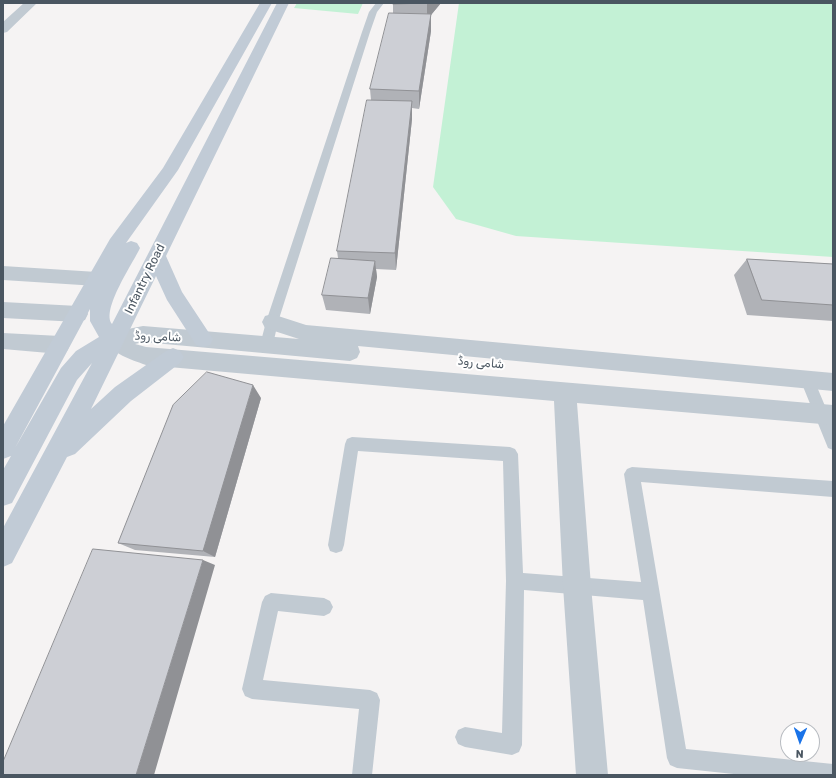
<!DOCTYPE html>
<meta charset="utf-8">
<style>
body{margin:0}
#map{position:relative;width:836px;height:778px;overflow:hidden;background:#f5f3f3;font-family:Rubik,sans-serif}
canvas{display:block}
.frame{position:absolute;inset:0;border:4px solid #4a5661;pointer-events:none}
.north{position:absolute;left:780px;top:722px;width:40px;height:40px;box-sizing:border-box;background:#fff;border:1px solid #b7bbc0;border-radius:50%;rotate:182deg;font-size:11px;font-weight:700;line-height:16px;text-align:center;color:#4a5661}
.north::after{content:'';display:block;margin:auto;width:14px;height:18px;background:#1a73e8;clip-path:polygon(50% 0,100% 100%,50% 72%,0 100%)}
</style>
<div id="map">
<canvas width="836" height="778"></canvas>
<div class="frame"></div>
<div class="north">N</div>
</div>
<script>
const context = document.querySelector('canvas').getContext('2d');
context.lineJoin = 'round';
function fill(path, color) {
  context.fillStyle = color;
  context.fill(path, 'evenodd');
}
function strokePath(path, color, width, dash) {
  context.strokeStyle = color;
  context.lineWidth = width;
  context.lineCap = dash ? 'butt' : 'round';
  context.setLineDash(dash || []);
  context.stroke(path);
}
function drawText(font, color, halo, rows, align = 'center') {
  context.font = font + ' Rubik,Vazirmatn,sans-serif';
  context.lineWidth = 4;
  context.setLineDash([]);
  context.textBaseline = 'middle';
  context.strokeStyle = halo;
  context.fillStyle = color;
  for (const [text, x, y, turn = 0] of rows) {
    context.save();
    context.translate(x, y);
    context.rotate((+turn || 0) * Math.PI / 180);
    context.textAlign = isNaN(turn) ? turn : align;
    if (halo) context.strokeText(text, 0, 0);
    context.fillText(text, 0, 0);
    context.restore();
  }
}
fill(new Path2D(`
 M297,3H363L358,14L294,8Z
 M459,3H833V257L516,236L456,219L433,187Z`), '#c3f1d5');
fill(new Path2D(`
 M376,3H384L377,12L370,32L278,322L272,349L267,350L262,349L260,345L266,322L362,32L369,12Z
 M807,373L812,375L833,425V450L828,448L800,379L802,375Z
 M352,437L510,447L515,449L518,454L523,573L641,582L624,474L627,469L632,467L833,481V497L641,482L686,749L833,764V775H743L677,768L670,765L667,758L643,600L524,590L522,745L519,752L512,755L465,747L458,744L455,737L458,730L465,727L502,733L506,581L503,461L358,451L344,545L342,551L336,553L330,551L328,545L345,444L347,439Z
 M271,593L324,598L330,601L333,607L330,613L324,616L278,611L263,680L370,690L377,693L380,700L372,775H352L359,709L252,699L245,696L242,689L262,602L265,596Z`), '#c1cad2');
fill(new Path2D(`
 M24,3H37L7,32L3,33V22Z
 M3,266L97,272L104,274L107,279L104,284L97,286L3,280Z
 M3,302L78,306L85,308L88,314L85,320L78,322L3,318Z
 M272,314L306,325L833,373V391L358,346L360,352L357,358L350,361L143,342L135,344L146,347L833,405V425L577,403L591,586L608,775H576L563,586L554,401L146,365C130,359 113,355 105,339L108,333L143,326L299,339L265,328L262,322L265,316Z
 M3,333L60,336L67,339L70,345L67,351L60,354L3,349Z`), '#c1cad2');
fill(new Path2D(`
 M260,3H272L178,170L126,243L131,241L137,243L140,248C133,263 101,310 112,324L277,3H289L166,256L182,292L213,339L210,345L203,347L196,345L167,300L156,276L91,409L115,387L166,351L173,348L180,351L184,357L180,363L131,401L75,454L67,457L12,563L3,567V528L92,363L77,380L12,503L3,506V470L11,456L3,459V426L110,239L163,168ZM90,309V321L99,337L76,351L61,368L15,448Z`), '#c1cbd6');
fill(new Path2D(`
 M441,3L431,15V31L419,109L412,108V119L396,270L376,269L377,277L370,314L326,310L322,295L338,258L337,251L371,100L370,89L393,13V4Z
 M747,259L833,264V321L747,315L734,275Z
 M261,398L215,557L135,550L118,543Z`), '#b0b2b7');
fill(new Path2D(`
 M427,3H441L431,15V31L419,109V91L427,20Z
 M412,101V119L396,270L395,253Z
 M375,261L377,277L370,314L368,298Z
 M253,385L261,398L215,557L203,551Z
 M203,560L215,565L154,775H136Z`), '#909195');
const building = new Path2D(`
 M393,3H427L393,4Z
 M389,13L431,14L419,91L370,89Z
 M367,100L412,101L395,253L337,251Z
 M331,258L375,261L368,298L322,295Z
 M747,259L833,264V305L762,300Z
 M207,372L253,385L203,551L118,543L173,405Z
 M93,549L203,560L136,775H3V762Z`);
fill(building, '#cdcfd5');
strokePath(building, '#909195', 1);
drawText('12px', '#4a5661', '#fff', [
 ["Infantry Road",145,279,-64],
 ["شامی روڈ",158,337,2],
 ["شامی روڈ",481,363,5]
]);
</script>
